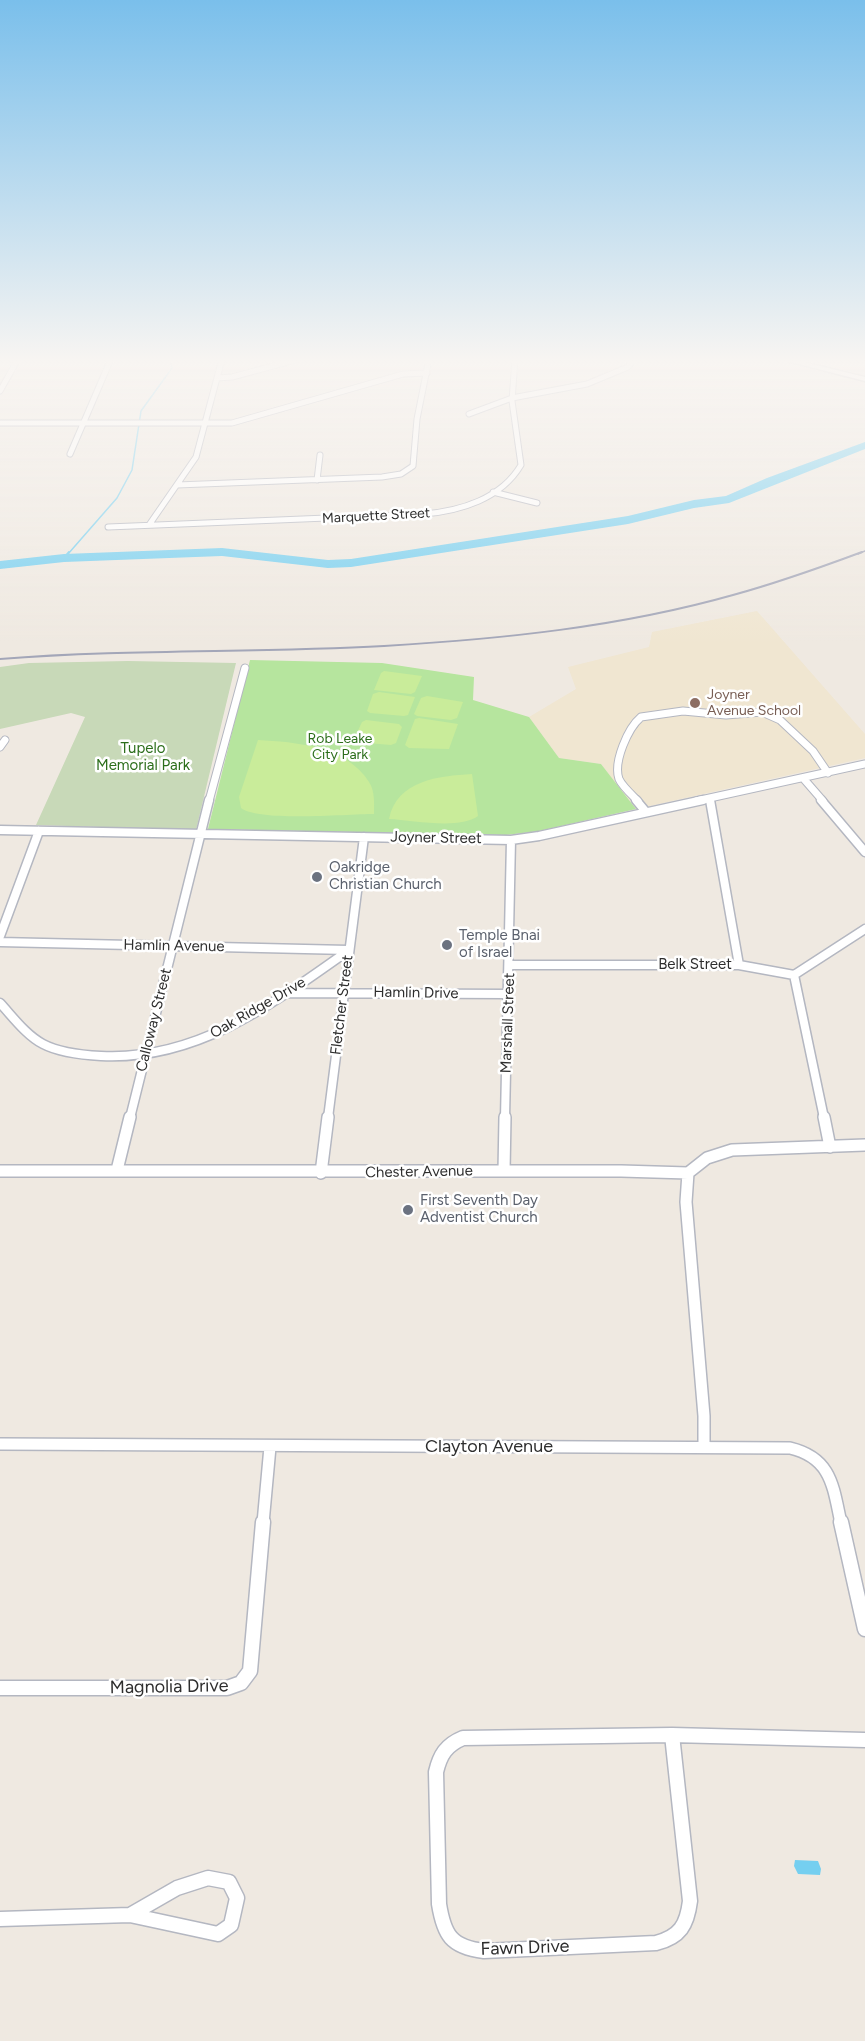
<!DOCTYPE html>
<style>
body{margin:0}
canvas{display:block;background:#efe9e1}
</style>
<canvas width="865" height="2041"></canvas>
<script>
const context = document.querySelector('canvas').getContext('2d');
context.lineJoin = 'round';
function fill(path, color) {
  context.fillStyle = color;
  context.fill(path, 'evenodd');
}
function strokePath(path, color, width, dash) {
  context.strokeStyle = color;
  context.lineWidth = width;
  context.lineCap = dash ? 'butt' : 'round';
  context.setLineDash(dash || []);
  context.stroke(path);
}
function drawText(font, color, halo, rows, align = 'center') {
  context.font = font + ' Figtree,sans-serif';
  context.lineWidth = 5;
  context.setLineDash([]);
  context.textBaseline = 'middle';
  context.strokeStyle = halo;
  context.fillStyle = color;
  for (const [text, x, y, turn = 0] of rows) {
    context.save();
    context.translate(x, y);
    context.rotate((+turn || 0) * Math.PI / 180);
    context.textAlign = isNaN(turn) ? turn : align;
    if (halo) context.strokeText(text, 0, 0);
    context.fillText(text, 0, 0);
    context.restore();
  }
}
fill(new Path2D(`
 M757,611L865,734V758L636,809L601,764L559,758L529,717L576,689L568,667L649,647L652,632Z`), '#f0e6d1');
fill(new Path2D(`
 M250,660L382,663L474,677L473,700L529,717L559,758L601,764L636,809L539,831L506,835L208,829Z`), '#b6e59e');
fill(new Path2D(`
 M128,661L236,663L196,830L36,825L85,717L71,713L0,729V667L29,663Z`), '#c8d9b8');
fill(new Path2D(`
 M384,671L422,676L415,692L411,694L374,690L381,673Z
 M379,692L415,697L408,715L404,716L370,713L367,711L373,694Z
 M427,696L463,702L457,718L451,720L417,716L414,714L421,698Z
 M419,718L458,724L449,749L409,748L405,745L415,719Z
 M366,720L399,724L402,727L396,743L391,745L356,742L354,739L362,722Z
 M258,740C295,742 347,746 369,782C375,791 374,803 374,814C347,814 259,822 241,808L239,797Z
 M472,774L478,816C459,830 412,820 389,819C397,780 439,776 472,774Z`), '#c9ec9a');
fill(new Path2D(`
 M795,1860L818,1861L821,1869L820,1875L798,1874L794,1866Z`), '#75cff0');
strokePath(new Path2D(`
 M68,554L117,498L132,470L141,411L172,368L170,359`), '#75cff0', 1.5);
strokePath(new Path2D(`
 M64,558L69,552`), '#75cff0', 2);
fill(new Path2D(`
 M865,442V449L729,503L694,508L628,524L351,567L328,568L222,556L64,562L0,569V561L64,554L222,548L328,560L351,559L628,516L694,500L726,496L767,478Z`), '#75cff0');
const minorFar4 = new Path2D(`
 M217,378L232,377L299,359
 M0,391L18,359
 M469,414L512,398L587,384L628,367L631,363L627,359
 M0,423H232L403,374L427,373
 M70,454L111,359
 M317,480L320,455
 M177,485L382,477L401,474L413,466L417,419L429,359
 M493,492L537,503
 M149,525L196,457L222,359
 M108,527L424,514C460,511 501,499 521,465L512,401L515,359`);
const minorFar3 = new Path2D(`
 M0,747L5,740
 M803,778L823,801
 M710,799V801
 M209,801L245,668
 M638,801C632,795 622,786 619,779C613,762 628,728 641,717L683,711L726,715L762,712L780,720L813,751L828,773
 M696,801L865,764`);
const minorFar2 = new Path2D(`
 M636,800L646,812
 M710,800L739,965
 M821,800L865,852
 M0,830L511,840L539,836L703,800
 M0,936L39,831
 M0,942L348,950
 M509,965H739L794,975L865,929
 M794,975L824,1118
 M288,993L508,994
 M0,1003C13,1017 26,1035 43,1044C60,1053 82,1055 101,1056C197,1061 274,1003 349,950
 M130,1118L209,800
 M328,1118L364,837
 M505,1118L511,840`);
const minorFar1 = new Path2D(`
 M824,1117L830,1147
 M117,1170L130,1117
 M0,1171H621L688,1173
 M504,1171L505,1117
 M321,1173L328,1117
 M0,1444L790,1448C832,1458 833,1487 841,1523
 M704,1446V1416L686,1202L688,1173L707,1158L732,1150L865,1145
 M263,1523L270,1447`);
const minor = new Path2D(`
 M841,1522L865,1629
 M0,1688H227L241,1683L250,1671L263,1522
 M672,1735L690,1901C687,1925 680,1937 656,1943L484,1951C451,1947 444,1935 439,1904L436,1772C440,1755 446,1745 463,1738Z
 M672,1735L865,1740
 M208,1878L229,1882L237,1898L231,1925L218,1934L130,1915L177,1888Z
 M0,1919L130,1915`);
const tertiary = new Path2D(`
 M779,359H791L865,377V381Z`);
strokePath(minorFar4, '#b4b7c1', 7);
strokePath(minorFar3, '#b4b7c1', 9);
strokePath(minorFar2, '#b4b7c1', 11);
strokePath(minorFar1, '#b4b7c1', 14);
strokePath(minor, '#b4b7c1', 17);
strokePath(tertiary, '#b4b7c1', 3);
strokePath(minorFar4, '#fff', 5);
strokePath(minorFar3, '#fff', 7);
strokePath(minorFar2, '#fff', 8);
strokePath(minorFar1, '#fff', 11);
strokePath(minor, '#fff', 14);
fill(tertiary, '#fff');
strokePath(new Path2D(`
 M858,554L865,551`), '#a3a6b8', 1.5);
strokePath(new Path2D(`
 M0,659C128,649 256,653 384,646C501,639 620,627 733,595C777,583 819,568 862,552`), '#a3a6b8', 2);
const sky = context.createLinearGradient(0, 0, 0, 645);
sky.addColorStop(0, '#7abfeb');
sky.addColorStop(0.56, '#f8f5f2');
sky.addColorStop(1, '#f8f5f200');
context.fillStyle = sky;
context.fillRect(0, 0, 865, 645);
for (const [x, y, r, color] of [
 [695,703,6,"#8d6e63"],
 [317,877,6,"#6b7280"],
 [447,945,6,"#6b7280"],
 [408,1210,6,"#6b7280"]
]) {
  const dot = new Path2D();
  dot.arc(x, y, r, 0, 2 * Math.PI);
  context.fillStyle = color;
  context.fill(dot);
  strokePath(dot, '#fff', 2);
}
drawText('14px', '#2e2e2e', '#fff', [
 ["Marquette Street",376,516,-3]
]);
drawText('14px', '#785e54', '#fff', [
 ["Joyner",707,695],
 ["Avenue School",707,711]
], 'left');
drawText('14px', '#2c6e1b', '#fff', [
 ["Rob Leake",340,739],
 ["City Park",340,755]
]);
drawText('15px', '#2c6e1b', '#fff', [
 ["Tupelo",143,749],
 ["Memorial Park",143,766]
]);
drawText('15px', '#2e2e2e', '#fff', [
 ["Joyner Street",436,838,1],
 ["Hamlin Avenue",174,946,1],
 ["Belk Street",695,965],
 ["Hamlin Drive",416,993,1],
 ["Fletcher Street",342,1005,-83],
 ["Oak Ridge Drive",258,1008,-30],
 ["Calloway Street",154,1020,-76],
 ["Marshall Street",508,1023,-88],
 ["Chester Avenue",419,1172,-1]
]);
drawText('15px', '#5b616d', '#fff', [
 ["Oakridge",329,868],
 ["Christian Church",329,885],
 ["Temple Bnai",459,936],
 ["of Israel",459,953],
 ["First Seventh Day",420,1201],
 ["Adventist Church",420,1218]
], 'left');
drawText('18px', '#2e2e2e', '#fff', [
 ["Clayton Avenue",489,1447],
 ["Magnolia Drive",169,1687,-1],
 ["Fawn Drive",525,1948,-2]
]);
</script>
